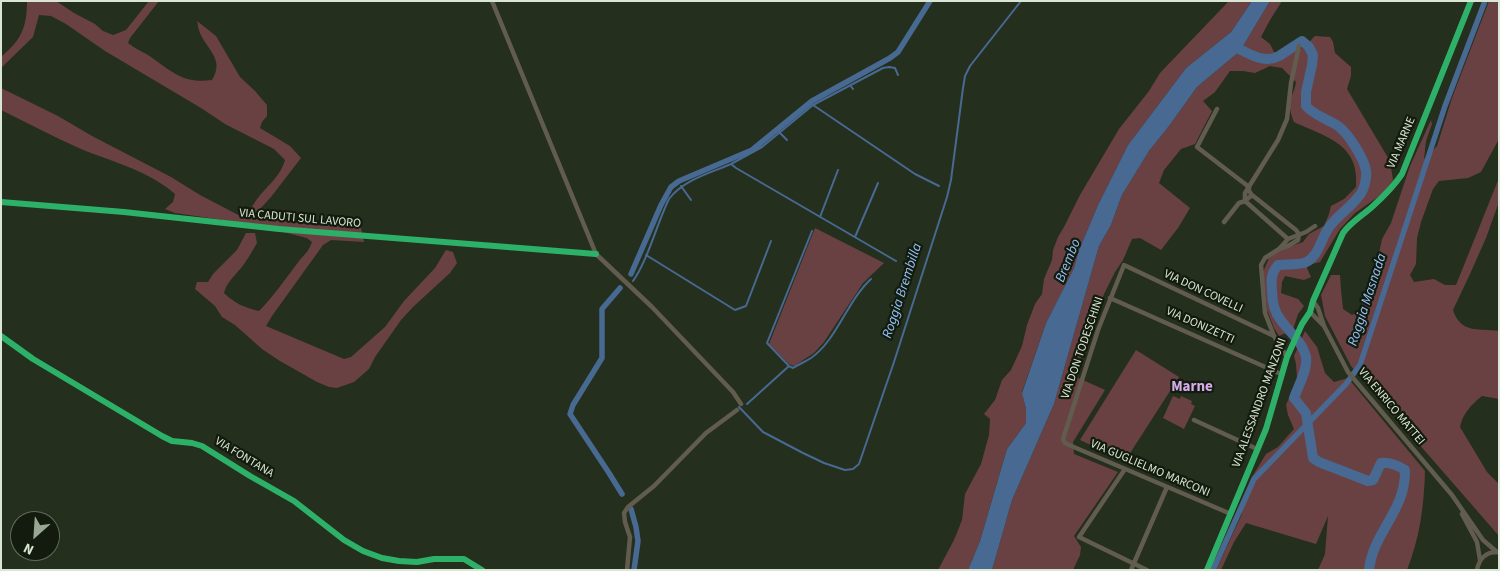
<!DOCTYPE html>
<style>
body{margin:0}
#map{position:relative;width:1500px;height:571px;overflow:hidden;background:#242f1e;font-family:"Source Sans 3",sans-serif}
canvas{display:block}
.frame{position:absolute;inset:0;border:2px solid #d9e6d3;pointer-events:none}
.north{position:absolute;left:10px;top:511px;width:50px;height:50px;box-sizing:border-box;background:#121b0d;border:1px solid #626c5c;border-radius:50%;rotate:206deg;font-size:14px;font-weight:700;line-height:20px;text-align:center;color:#d9e6d3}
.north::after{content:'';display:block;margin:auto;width:18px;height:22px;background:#9aa694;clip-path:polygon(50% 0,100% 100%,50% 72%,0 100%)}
</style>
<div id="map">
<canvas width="1500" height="571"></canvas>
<div class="frame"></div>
<div class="north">N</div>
</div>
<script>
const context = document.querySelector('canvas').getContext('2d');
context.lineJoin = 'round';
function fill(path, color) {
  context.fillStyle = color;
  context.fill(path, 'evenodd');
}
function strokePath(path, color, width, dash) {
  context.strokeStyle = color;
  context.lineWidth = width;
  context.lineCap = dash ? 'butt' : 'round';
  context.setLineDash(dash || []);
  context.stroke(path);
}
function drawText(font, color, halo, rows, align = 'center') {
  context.font = font + ' "Source Sans 3",sans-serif';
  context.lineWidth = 4.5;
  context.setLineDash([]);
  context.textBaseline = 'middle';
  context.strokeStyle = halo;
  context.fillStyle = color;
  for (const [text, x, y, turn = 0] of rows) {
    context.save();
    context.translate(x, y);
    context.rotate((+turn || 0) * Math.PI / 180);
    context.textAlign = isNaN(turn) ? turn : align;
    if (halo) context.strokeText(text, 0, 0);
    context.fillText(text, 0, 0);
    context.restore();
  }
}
fill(new Path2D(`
 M27,1H56L74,13L95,24L103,31L113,35L126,30L149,1H159L130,38L128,43C135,49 144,52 151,57C172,72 184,84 212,80C225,59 207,50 200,33C198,29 198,24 197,21L216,36L240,77L255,91L267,105V116L262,122L260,128L290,146L301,158L271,197L260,209L255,219L280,220L314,225L353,226L361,228L364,242L331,240L323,245L272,316L266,326L344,359L351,357L385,327L404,301L435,268L446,250L453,252L457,263L450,273L413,307L401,320L375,357L369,369L354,382L337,388L329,387L317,382L280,361L262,349L235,325L222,317L215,306L195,289L197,282H208L213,274L237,250L246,233H255L257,243C253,250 249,257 244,264C237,274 227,281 224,293C234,303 245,308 259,311C274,296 286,278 299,261C305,254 309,251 312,242L307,238L251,224L175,213L165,209L173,202L175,194C149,171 113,162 81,149C54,137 28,123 1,110V88L58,116L92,136L171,177L200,195L244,218C249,212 251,208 255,202C265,187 280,178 285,160L274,149L225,124L201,108L105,51L66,24L51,16L39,15L33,37L1,68V57C21,40 27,28 27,1Z
 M1229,1H1252L1231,32L1186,68L1128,145L1098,205L1079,250L1074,268L1046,323L1022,392L1026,409V423L1007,449L980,541L968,570H938L954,540L962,520L965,494L981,464L989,435L990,419L984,414L995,400L1002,380L1011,370L1016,359L1022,346L1027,325L1035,304L1042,294L1044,279L1052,260L1053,250L1058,237L1064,227L1080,195L1119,129L1149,91L1160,73Z
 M1270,1H1282L1270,20L1261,37L1270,44L1274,52H1288L1303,48L1315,36L1330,37L1333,42L1335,53L1351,67V76L1347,89L1390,161L1393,180L1385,192L1355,213L1340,229L1320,262L1308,265L1307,268L1311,277L1304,280L1285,276L1282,282L1281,293L1298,299L1304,306L1298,314L1293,330L1279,336L1274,328L1267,310L1263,272L1269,258L1278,251L1303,242L1309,234L1324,226L1329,214L1331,206L1344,199L1356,187C1360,143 1325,137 1294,122C1291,115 1288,104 1291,98C1293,92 1295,89 1296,82L1282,68L1270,66L1255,73L1243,71H1230L1215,92L1203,101L1212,111L1195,144L1181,149L1164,170L1159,183L1190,208L1178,228L1161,250L1140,238L1132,239L1123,260L1115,272L1104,294L1074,376L1105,390L1073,442L1074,454L1118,472L1074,536L1081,547L1080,555L1073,570H992L1012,500L1054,404L1099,246L1111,225L1122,195L1149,151L1169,126L1197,87L1240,51Z
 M1489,1H1499V139L1481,172L1468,178L1439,181L1433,189L1421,222L1417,238L1416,264L1410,275L1414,282L1434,279L1445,285H1456L1499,178V202L1486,238L1470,274L1453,310C1461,334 1478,328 1499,331V399L1482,396C1471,405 1463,413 1460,427L1487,472L1499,484V536L1351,366L1325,316L1321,295L1331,275H1340L1341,290L1343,309L1352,315L1359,311L1376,267L1382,239L1391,223L1410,166L1431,120L1432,124L1426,141L1424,159L1437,146L1452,98Z
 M815,228L884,263L863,283L824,342L814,353L794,366L789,364L769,344Z
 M1305,331L1317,347L1325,373L1334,382L1348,378L1425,471C1424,506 1420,537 1407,570H1318L1325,554L1328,516L1316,544L1246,523L1234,542L1221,570H1216L1241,516L1252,477L1266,454L1278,447L1294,429L1288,415L1286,405L1297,378L1296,364L1294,356Z
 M1136,350L1179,377L1125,461L1080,440Z
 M1173,396L1180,399L1181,396L1192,401L1191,404L1195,406L1184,429L1163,418Z`), '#6a4143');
fill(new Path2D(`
 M1252,1H1270L1240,51L1197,87L1169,126L1149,151L1122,195L1111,225L1099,246L1054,404L1012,500L992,570H968L980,541L1007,449L1026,423V409L1022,393L1046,323L1074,268L1079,250L1098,205L1128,145L1186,68L1231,32Z`), '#476992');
strokePath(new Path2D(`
 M850,85L853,89
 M813,105L915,174L939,186
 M779,132L787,140
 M681,186L691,200
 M820,217L838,170
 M855,237L878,183
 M646,255L735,310L746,306L771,241
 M896,261L736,168L731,164L762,147L813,105L883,68L889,67L895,68L898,75
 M633,281C648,260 657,223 669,199C683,180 710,173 731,164
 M789,366L793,368C799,364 805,362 811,358C837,340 847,301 871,279
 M747,404L789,366L767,343L812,231
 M739,407L763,432L803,453L824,463L845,470L853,469L859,464L894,362L947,197L951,180L963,88L965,76L970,66L1021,1`), '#476992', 2);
strokePath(new Path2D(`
 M631,274L661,205L671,187L679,181L752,150L812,101L890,58L898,52L930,1
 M620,288L602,309V358L573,405L570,414L609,473L622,494
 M631,509L636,527L638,541L634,570
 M1213,570L1254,479L1346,384L1360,365L1445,106L1485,1`), '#476992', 5.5);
strokePath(new Path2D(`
 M1230,44C1244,51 1263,65 1279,56C1287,51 1294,46 1302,41L1309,47L1313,55L1312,65L1306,92V106C1316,117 1327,118 1338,126C1348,133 1364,158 1366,171C1367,178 1364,191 1359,196C1351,207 1338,215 1330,226C1321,237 1319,258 1304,263C1296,265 1286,264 1278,265C1271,273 1271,280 1272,290C1272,300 1274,311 1280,319C1288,331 1303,342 1306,357C1308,370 1298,386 1294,398L1306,413L1313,458L1319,462L1368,481L1373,480L1381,463C1390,462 1397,465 1405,470C1406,511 1373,532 1369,570`), '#476992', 10);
strokePath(new Path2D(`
 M492,1L596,254L652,307L733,392L741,404
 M1217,109L1197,147L1249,187
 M1249,187V191L1252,195L1296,230L1299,234L1298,240L1288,246L1279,249L1265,258L1261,265L1265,313L1274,336L1287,357
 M1,202L124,212L279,229L596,254
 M1224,222L1239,203L1245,201L1252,195
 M1288,239L1306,232L1315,226
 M1279,249L1288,239L1245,201V193L1278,140L1287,119L1291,83L1299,46
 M1110,298L1281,374
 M1310,312L1324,326L1318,308L1313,301
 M1324,326L1348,372L1452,495L1483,540L1497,552
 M1,336L33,359L162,436L172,441L192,443L202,446L250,476L294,501L344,540L363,551L382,558L399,561L417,562L434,559H464L482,570
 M1194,420L1257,449
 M1125,469L1079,537L1147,570
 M1231,514L1069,445L1065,443L1063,439L1098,330L1124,265L1274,336
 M1462,514L1477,542L1480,560
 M627,570L630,537L625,522L624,513L628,507L654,486L706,433L737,410
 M1131,570L1167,487
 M1477,570C1479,559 1486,552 1497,552`), '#625c4f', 4.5);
strokePath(new Path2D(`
 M1207,570L1266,429L1287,357L1302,324L1310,312L1313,301L1343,233C1351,222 1362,216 1373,206C1384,196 1394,186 1402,174L1471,1`), '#625c4f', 5.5);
strokePath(new Path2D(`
 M1,202L124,212L279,229L596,254
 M1,336L33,359L162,436L172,441L192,443L202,446L250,476L294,501L344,540L363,551L382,558L399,561L417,562L434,559H464L482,570
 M1207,570L1266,429L1287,357L1302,324L1310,312L1313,301L1343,233C1351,222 1362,216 1373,206C1384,196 1394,186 1402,174L1471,1`), '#2db169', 6);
drawText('12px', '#d9e6d3', '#121b0d', [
 ["VIA MARNE",1402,143,-67],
 ["VIA CADUTI SUL LAVORO",300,219,5],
 ["VIA DON COVELLI",1203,292,25],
 ["VIA DONIZETTI",1200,326,24],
 ["VIA DON TODESCHINI",1083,348,-71],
 ["VIA ALESSANDRO MANZONI",1260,403,-70],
 ["VIA ENRICO MATTEI",1391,407,50],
 ["VIA FONTANA",244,458,31],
 ["VIA GUGLIELMO MARCONI",1150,469,23]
]);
drawText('italic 14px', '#97c2fa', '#121b0d', [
 ["Brembo",1069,261,-68],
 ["Roggia Brembilla",903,291,-72],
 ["Roggia Masnada",1368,300,-72]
]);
drawText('bold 15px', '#d7acec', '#121b0d', [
 ["Marne",1192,388]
]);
</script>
